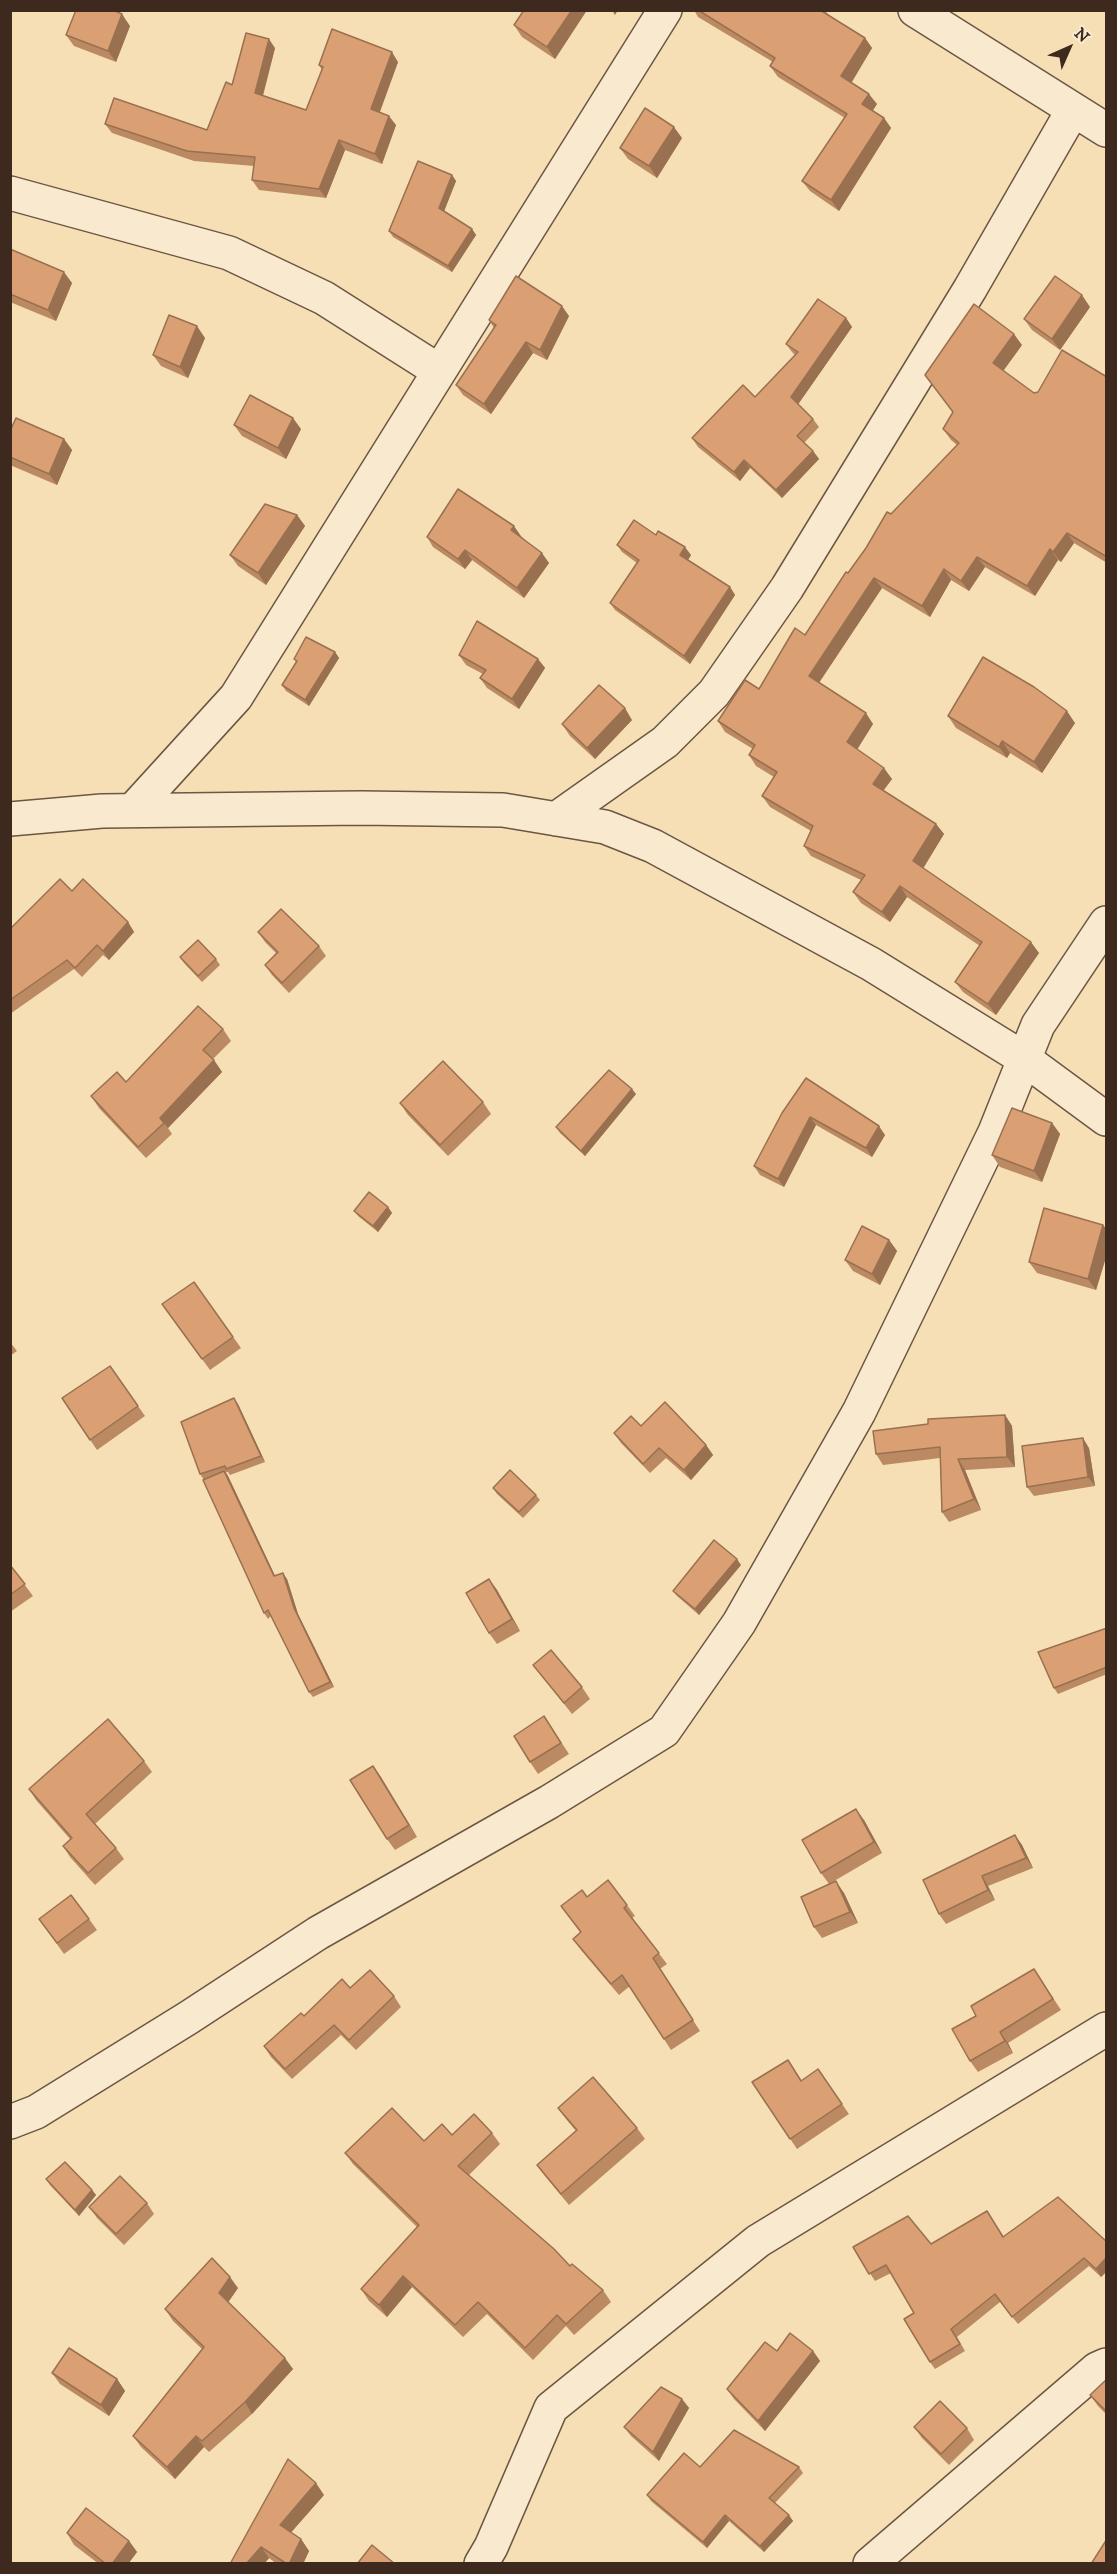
<!DOCTYPE html>
<style>
body{margin:0}
#map{position:relative;width:1117px;height:2574px;overflow:hidden;background:#f6dfb5;font-family:"IM FELL DW Pica",serif}
canvas{display:block}
.frame{position:absolute;inset:0;border:12px solid #3e291f;pointer-events:none}
.north{position:absolute;left:1039px;top:18px;width:60px;height:60px;-webkit-text-stroke:4px #f9eacf;paint-order:stroke;rotate:45deg;font-size:16px;font-weight:700;line-height:24px;text-align:center;color:#3e291f}
.north::after{content:'';display:block;margin:auto;width:21px;height:27px;background:#3e291f;clip-path:polygon(50% 0,100% 100%,50% 72%,0 100%)}
</style>
<div id="map">
<canvas width="1117" height="2574"></canvas>
<div class="frame"></div>
<div class="north">N</div>
</div>
<script>
const context = document.querySelector('canvas').getContext('2d');
context.lineJoin = 'round';
function strokePath(path, color, width, dash) {
  context.strokeStyle = color;
  context.lineWidth = width;
  context.lineCap = dash ? 'butt' : 'round';
  context.setLineDash(dash || []);
  context.stroke(path);
}
function fill(path, color) {
  context.fillStyle = color;
  context.fill(path, 'evenodd');
}
const street = new Path2D(`
 M915,10L1106,130
 M10,193L229,253L324,298L439,371
 M133,810L236,697L665,10
 M10,819L102,811L361,808L503,810L605,827L653,846L871,964L1023,1058L1106,1119
 M556,819L665,742L714,693L787,588L970,289L1073,110
 M10,2122L36,2112L188,2018L318,1933L549,1802L664,1731L739,1623L859,1412L995,1132L1038,1025L1106,923
 M481,2564L491,2547L551,2408L758,2241L1106,2029
 M870,2564L1097,2369L1106,2365`);
strokePath(street, '#6c5644', 36);
strokePath(street, '#f9eacf', 33);
fill(new Path2D(`
 M524,10H587L555,59L522,37L514,25Z
 M694,10H825L829,16L865,38L872,48L851,82L877,104L872,111L884,118L891,128L839,211L810,191L802,181L845,118L778,77L770,66L773,62L698,17Z
 M130,26L116,62L74,46L66,35Z
 M275,48L263,96L306,110L322,70L319,65L398,62L380,112L396,125L382,164L345,150L326,198L259,190L252,180L254,166L194,161L112,133L105,124L207,130L232,85Z
 M682,138L657,178L628,159L620,148Z
 M452,175L456,181L444,211L472,229L476,235L452,272L393,237L389,231Z
 M10,249L72,283L56,321L10,302Z
 M1090,307L1060,350L1032,330L1024,319Z
 M569,316L547,360L533,353L491,414L463,395L456,385L494,328L489,320Z
 M846,318L852,327L798,404L813,419L819,427L804,443L813,451L819,459L782,498L750,468L740,481L698,447L692,438L755,397L795,355L792,352L786,344Z
 M205,338L188,378L161,366L153,355Z
 M1022,345L1003,371L1034,393L1107,377V563L1074,543L1061,562L1058,560L1035,596L985,567L969,591L951,580L930,617L882,588L819,683L873,724L857,749L892,779L883,791L936,824L944,834L923,868L1039,953L996,1015L963,992L955,982L980,946L907,897L890,922L861,903L853,892L861,880L811,856L804,846L811,831L770,807L762,796L774,777L756,766L749,755L753,749L725,732L718,721L759,689L805,635L891,514L957,445L951,440L943,429Z
 M234,425L301,429L286,459L242,436Z
 M10,431L64,439L72,450L57,485L10,465Z
 M297,515L305,526L266,585L238,566L230,555Z
 M656,535L691,555L688,560L730,587L735,595L690,664L615,610L610,603L637,563L622,552L617,545Z
 M521,536L549,563L524,598L472,560L465,569L433,547L427,537Z
 M335,652L339,658L309,706L286,691L282,685L296,662L294,659Z
 M459,655L538,659L545,668L519,709L487,688L480,678L483,674L466,665Z
 M948,716L1075,723L1042,773L1010,753L1007,758L956,728Z
 M632,720L595,759L570,736L562,724Z
 M72,891L128,922L134,932L109,960L103,955L82,977L74,969L10,1014V929Z
 M258,932L319,946L326,956L289,993L272,975L265,965L276,953L265,942Z
 M180,957L216,959L220,965L202,982L184,963Z
 M223,1029L231,1041L213,1059L222,1072L168,1128L172,1134L146,1158L99,1108L91,1096L126,1082Z
 M806,1078L885,1135L872,1157L816,1125L784,1187L760,1175L754,1166Z
 M636,1094L585,1156L560,1133L556,1127Z
 M483,1102L491,1114L448,1156L408,1115L400,1103Z
 M1052,1123L1060,1134L1042,1182L1000,1167L992,1155Z
 M388,1207L392,1213L378,1232L358,1216L354,1211Z
 M1103,1225L1107,1230V1254L1096,1290L1037,1273L1029,1262Z
 M889,1240L897,1251L880,1285L853,1271L845,1260Z
 M194,1282L241,1348L210,1370L162,1304Z
 M10,1342L17,1351L10,1356Z
 M110,1366L145,1416L97,1450L62,1398Z
 M238,1404L265,1462L230,1475L228,1472H226L228,1476L275,1576L287,1579L298,1614L334,1687L313,1697L309,1692L271,1616L268,1619L264,1613L204,1480L200,1474Z
 M1005,1415L1012,1426L1015,1467L965,1470L981,1510L949,1522L942,1512L940,1458L883,1465L876,1454Z
 M641,1426L706,1445L713,1455L691,1480L666,1458L650,1473L621,1443L614,1433Z
 M1089,1448L1095,1486L1034,1496L1027,1487Z
 M493,1488L536,1495L540,1500L523,1518L497,1494Z
 M10,1565L33,1596L10,1612Z
 M741,1565L699,1615L677,1596L673,1591Z
 M489,1579L497,1590L520,1631L497,1644L489,1633Z
 M1107,1628V1674L1058,1694L1054,1688Z
 M533,1665L582,1687L590,1699L572,1714Z
 M544,1716L569,1754L538,1774L530,1762Z
 M144,1761L152,1772L95,1824L116,1848L124,1859L95,1885L70,1857L63,1846L70,1839L36,1800L29,1789Z
 M373,1766L417,1837L395,1850L387,1839Z
 M864,1820L882,1853L829,1884L821,1873Z
 M1015,1835L1022,1845L1033,1868L988,1886L995,1900L946,1924L939,1914Z
 M844,1893L858,1923L822,1938L814,1927Z
 M587,1897L627,1905L635,1916L632,1918L667,1964L660,1969L700,2031L671,2050L630,1986L619,1995L581,1950L573,1939L580,1932L561,1906Z
 M39,1919H89L97,1930L64,1954Z
 M1034,1969L1061,2010L1008,2043L1013,2053L978,2072L970,2061L976,2016Z
 M350,1988L394,1996L401,2007L356,2050L341,2035L292,2079L271,2057L264,2046L304,2016Z
 M788,2060L802,2081L818,2069L849,2114L797,2149L752,2082Z
 M558,2108L637,2128L645,2139L569,2205L545,2176L537,2165L576,2131L566,2119Z
 M492,2133L500,2144L469,2175L570,2266L603,2290L611,2302L574,2335L566,2326L533,2360L487,2314L463,2337L412,2287L387,2317L369,2301L361,2289L417,2227L353,2164L345,2153L424,2141L452,2135Z
 M46,2179L92,2190L96,2195L79,2216L50,2185Z
 M147,2203L154,2214L124,2245L97,2218L89,2207Z
 M987,2211L1004,2237L1107,2242V2271L1101,2277L1089,2266L1018,2324L1000,2302L957,2337L965,2351L935,2369L930,2362L914,2313L891,2273L875,2281L853,2247L931,2244Z
 M238,2288L228,2302L293,2369L252,2414L209,2452L204,2447L175,2479L141,2447L133,2436L202,2349L173,2321L165,2309Z
 M813,2351L820,2361L765,2431L734,2399L727,2389Z
 M52,2373L117,2379L125,2391L109,2416L60,2384Z
 M1107,2379V2415L1098,2406L1090,2395Z
 M682,2399L689,2408L659,2461L631,2436L624,2427Z
 M914,2427L967,2428L974,2440L949,2465L922,2438Z
 M700,2467H799L803,2473L775,2503L793,2521L764,2552L729,2521L707,2548L651,2501L647,2495Z
 M324,2495L291,2532L301,2539L309,2551L303,2564H277L269,2558L264,2564H230Z
 M67,2533L129,2541L137,2552L128,2564H99L74,2545Z`), '#bb8a63');
fill(new Path2D(`
 M572,10H587L555,59L547,47Z
 M612,10H618L615,15Z
 M122,14L130,26L116,62L108,51Z
 M865,38L872,48L849,87L841,76Z
 M269,39L275,48L261,102L255,93Z
 M392,52L398,62L377,119L371,109Z
 M869,94L877,104L870,115L862,104Z
 M389,116L396,125L382,164L375,154Z
 M884,118L891,128L839,211L831,200Z
 M674,127L682,138L657,178L649,166Z
 M339,140L345,150L326,198L319,189Z
 M452,175L456,181L443,214L439,208Z
 M472,229L476,235L452,272L448,266Z
 M64,272L72,283L56,321L48,310Z
 M1082,295L1090,307L1060,350L1052,339Z
 M562,306L569,316L547,360L540,350Z
 M846,318L852,327L797,406L791,397Z
 M197,326L205,338L188,378L180,367Z
 M1014,334L1022,345L1001,374L993,363Z
 M526,342L533,353L491,414L484,404Z
 M293,418L301,429L286,459L278,448Z
 M64,439L72,450L57,485L49,474Z
 M813,451L819,459L782,498L776,490Z
 M744,460L750,468L740,481L734,472Z
 M297,515L305,526L266,585L258,573Z
 M514,526L521,536L518,540L511,530Z
 M1067,533L1074,543L1061,562L1053,552Z
 M685,547L691,555L686,563L680,555Z
 M1050,549L1058,560L1035,596L1027,586Z
 M465,550L472,560L465,569L458,559Z
 M542,553L549,563L524,598L517,588Z
 M977,557L985,567L969,591L961,581Z
 M944,569L951,580L930,617L922,606Z
 M874,578L882,588L816,687L809,676Z
 M730,587L735,595L690,664L684,656Z
 M335,652L339,658L309,706L305,700Z
 M538,659L545,668L519,709L512,699Z
 M625,708L632,720L595,759L587,748Z
 M1067,711L1075,723L1042,773L1034,762Z
 M866,713L873,724L855,753L847,742Z
 M1002,741L1010,753L1007,758L999,747Z
 M884,768L892,779L880,795L873,784Z
 M936,824L944,834L921,872L913,861Z
 M900,886L907,897L890,922L882,912Z
 M128,922L134,932L109,960L103,951Z
 M1031,942L1039,953L996,1015L988,1004Z
 M214,1060L222,1072L168,1128L160,1118Z
 M632,1089L636,1094L585,1156L581,1151Z
 M810,1117L816,1125L784,1187L778,1179Z
 M1052,1123L1060,1134L1042,1182L1034,1171Z
 M879,1126L885,1135L872,1157L866,1148Z
 M388,1207L392,1213L378,1232L373,1226Z
 M1103,1225L1107,1230V1254L1096,1290L1088,1279Z
 M889,1240L897,1251L880,1285L872,1274Z
 M234,1398L238,1404L265,1462L261,1456Z
 M1005,1415L1012,1426L1015,1467L1007,1457Z
 M1083,1438L1089,1448L1095,1486L1088,1477Z
 M706,1445L713,1455L691,1480L684,1470Z
 M958,1459L965,1470L981,1510L974,1499Z
 M224,1471L228,1476L278,1582L274,1576Z
 M737,1559L741,1565L699,1615L695,1609Z
 M283,1573L287,1579L298,1614L334,1687L330,1682L294,1608Z
 M489,1579L497,1590L520,1631L512,1619Z
 M373,1766L381,1777L417,1837L409,1825Z
 M856,1809L864,1820L882,1853L874,1842Z
 M1015,1835L1022,1845L1033,1868L1026,1858Z
 M982,1876L988,1886L995,1900L988,1890Z
 M836,1881L844,1893L858,1923L850,1912Z
 M1000,2032L1008,2043L1013,2053L1005,2041Z
 M92,2190L96,2195L79,2216L75,2210Z
 M1107,2257V2271L1101,2277L1096,2269Z
 M403,2276L412,2287L387,2317L379,2305Z
 M230,2277L238,2288L227,2304L219,2293Z
 M813,2351L820,2361L765,2431L758,2421Z
 M285,2358L293,2369L252,2414L245,2402Z
 M117,2379L125,2391L109,2416L101,2405Z
 M682,2399L689,2408L659,2461L653,2452Z
 M196,2436L204,2447L175,2479L167,2467Z
 M316,2483L324,2495L288,2536L280,2525Z
 M725,2515L729,2521L707,2548L703,2542Z
 M789,2515L793,2521L764,2552L760,2546Z
 M301,2539L309,2551L303,2564H289Z
 M129,2541L137,2552L128,2564H112Z
 M261,2547L269,2558L264,2564H246Z`), '#997050');
const building = new Path2D(`
 M76,10H113L122,14L108,51L66,35Z
 M524,10H572L547,47L514,25Z
 M698,10H820L865,38L841,76L869,94L862,104L884,118L831,200L802,181L847,114L770,66L775,58Z
 M332,29L392,52L371,109L389,116L375,154L339,140L319,189L252,180L255,157L187,151L105,124L114,98L207,130L226,82L232,85L246,33L269,39L255,93L306,110L323,67L319,65Z
 M645,108L674,127L649,166L620,148Z
 M418,161L452,175L439,208L472,229L448,266L389,231Z
 M10,249L64,272L48,310L10,294Z
 M516,276L562,306L540,350L526,342L484,404L456,385L496,325L489,320Z
 M1055,276L1082,295L1052,339L1024,319Z
 M818,299L846,318L791,397L813,419L797,436L813,451L776,490L744,460L734,472L692,438L743,385L755,397L798,352L786,344Z
 M974,304L1014,334L993,363L1034,393L1038,392L1062,350L1107,377V557L1067,533L1053,552L1050,549L1027,586L977,557L961,581L944,569L922,606L874,578L809,676L866,713L847,742L884,768L873,784L936,824L913,861L1031,942L988,1004L955,982L982,942L900,886L882,912L853,892L865,875L804,846L813,826L762,796L777,772L749,755L755,745L718,721L745,680L759,689L795,628L805,635L846,572L848,573L866,548L887,512L891,514L959,443L943,429L953,412L925,375Z
 M169,315L197,326L180,367L153,355Z
 M250,395L293,418L278,448L234,425Z
 M16,418L64,439L49,474L10,457V431Z
 M458,489L514,526L511,530L542,553L517,588L465,550L458,559L427,537Z
 M265,504L297,515L258,573L230,555Z
 M634,520L656,535L658,531L685,547L680,555L730,587L684,656L610,603L639,560L617,545Z
 M477,621L538,659L512,699L480,678L486,670L459,655Z
 M306,637L335,652L305,700L282,685L297,661L294,659Z
 M983,657L1034,687L1067,711L1034,762L1002,741L999,747L948,716Z
 M599,685L625,708L587,748L562,724Z
 M60,879L72,891L83,879L128,922L103,951L97,945L75,968L67,960L10,1000V929Z
 M281,909L319,946L282,983L265,965L278,952L258,932Z
 M198,940L216,959L198,976L180,957Z
 M198,1006L223,1029L203,1050L214,1060L160,1118L164,1123L138,1147L91,1096L117,1072L126,1082Z
 M443,1061L483,1102L440,1145L400,1103Z
 M609,1070L632,1089L581,1151L556,1127Z
 M806,1078L879,1126L866,1148L810,1117L778,1179L754,1166L782,1113Z
 M1012,1108L1052,1123L1034,1171L992,1155Z
 M369,1192L388,1207L373,1226L354,1211Z
 M1044,1208L1103,1225L1088,1279L1029,1262Z
 M862,1226L889,1240L872,1274L845,1260Z
 M194,1282L233,1337L202,1359L162,1304Z
 M110,1366L138,1406L90,1440L62,1398Z
 M234,1398L261,1456L226,1469L225,1466L200,1474L181,1422Z
 M665,1402L706,1445L684,1470L659,1448L643,1464L614,1433L631,1416L641,1426Z
 M1005,1415L1007,1457L958,1459L974,1499L942,1512L940,1447L876,1454L873,1431L928,1424V1419Z
 M1083,1438L1088,1477L1027,1487L1022,1446Z
 M510,1470L536,1495L519,1512L493,1488Z
 M224,1471L274,1576L283,1573L294,1608L330,1682L309,1692L268,1610L264,1613L203,1480Z
 M714,1540L737,1559L695,1609L673,1591Z
 M10,1565L25,1584L10,1595Z
 M489,1579L512,1619L489,1633L466,1593Z
 M1107,1628V1667L1054,1688L1038,1652Z
 M551,1650L582,1687L564,1703L533,1665Z
 M544,1716L561,1743L530,1762L514,1736Z
 M108,1719L144,1761L86,1814L116,1848L88,1873L63,1846L72,1838L29,1789Z
 M373,1766L409,1825L387,1839L350,1780Z
 M856,1809L874,1842L821,1873L802,1840Z
 M1015,1835L1026,1858L982,1876L988,1890L939,1914L923,1880Z
 M608,1880L627,1905L624,1908L659,1953L653,1958L693,2020L664,2039L622,1975L611,1984L573,1939L581,1932L561,1906L582,1890L587,1897Z
 M836,1881L850,1912L814,1927L801,1897Z
 M71,1895L89,1919L57,1943L39,1919Z
 M1034,1969L1053,1999L1000,2032L1005,2041L970,2061L952,2029L976,2016L971,2006Z
 M370,1970L394,1996L349,2040L334,2025L285,2069L264,2046L301,2013L304,2016L342,1979L350,1988Z
 M788,2060L801,2081L818,2069L842,2104L790,2139L752,2082Z
 M593,2077L637,2128L561,2194L537,2165L577,2130L558,2108Z
 M392,2108L424,2141L442,2124L452,2135L474,2114L492,2133L458,2166L554,2249L570,2266L572,2264L603,2290L566,2324L557,2315L525,2348L478,2302L455,2325L403,2276L379,2305L361,2289L419,2225L345,2153Z
 M65,2162L92,2190L75,2210L46,2179Z
 M120,2176L147,2203L116,2234L89,2207Z
 M1058,2197L1107,2242V2257L1096,2269L1084,2258L1012,2317L995,2294L951,2329L960,2344L930,2362L904,2319L914,2313L886,2265L869,2274L853,2247L908,2216L931,2244L987,2211L1003,2237Z
 M212,2258L230,2277L219,2293L285,2358L245,2402L202,2441L196,2436L167,2467L133,2436L204,2347L165,2309Z
 M790,2333L813,2351L758,2421L727,2389L765,2342L777,2351Z
 M69,2348L117,2379L101,2405L52,2373Z
 M1107,2379V2412L1090,2395Z
 M661,2387L682,2399L653,2452L624,2427Z
 M940,2401L967,2428L941,2454L914,2427Z
 M734,2430L799,2467L769,2498L789,2515L760,2546L725,2515L703,2542L647,2495L684,2453L700,2467Z
 M288,2459L316,2483L280,2525L301,2539L289,2564H287L261,2547L246,2564H230Z
 M86,2508L129,2541L112,2564H106L67,2533Z
 M1107,2539V2564H1091Z
 M372,2545L395,2564H357Z`);
fill(building, '#daa073');
strokePath(building, '#997050', 1.5);
</script>
